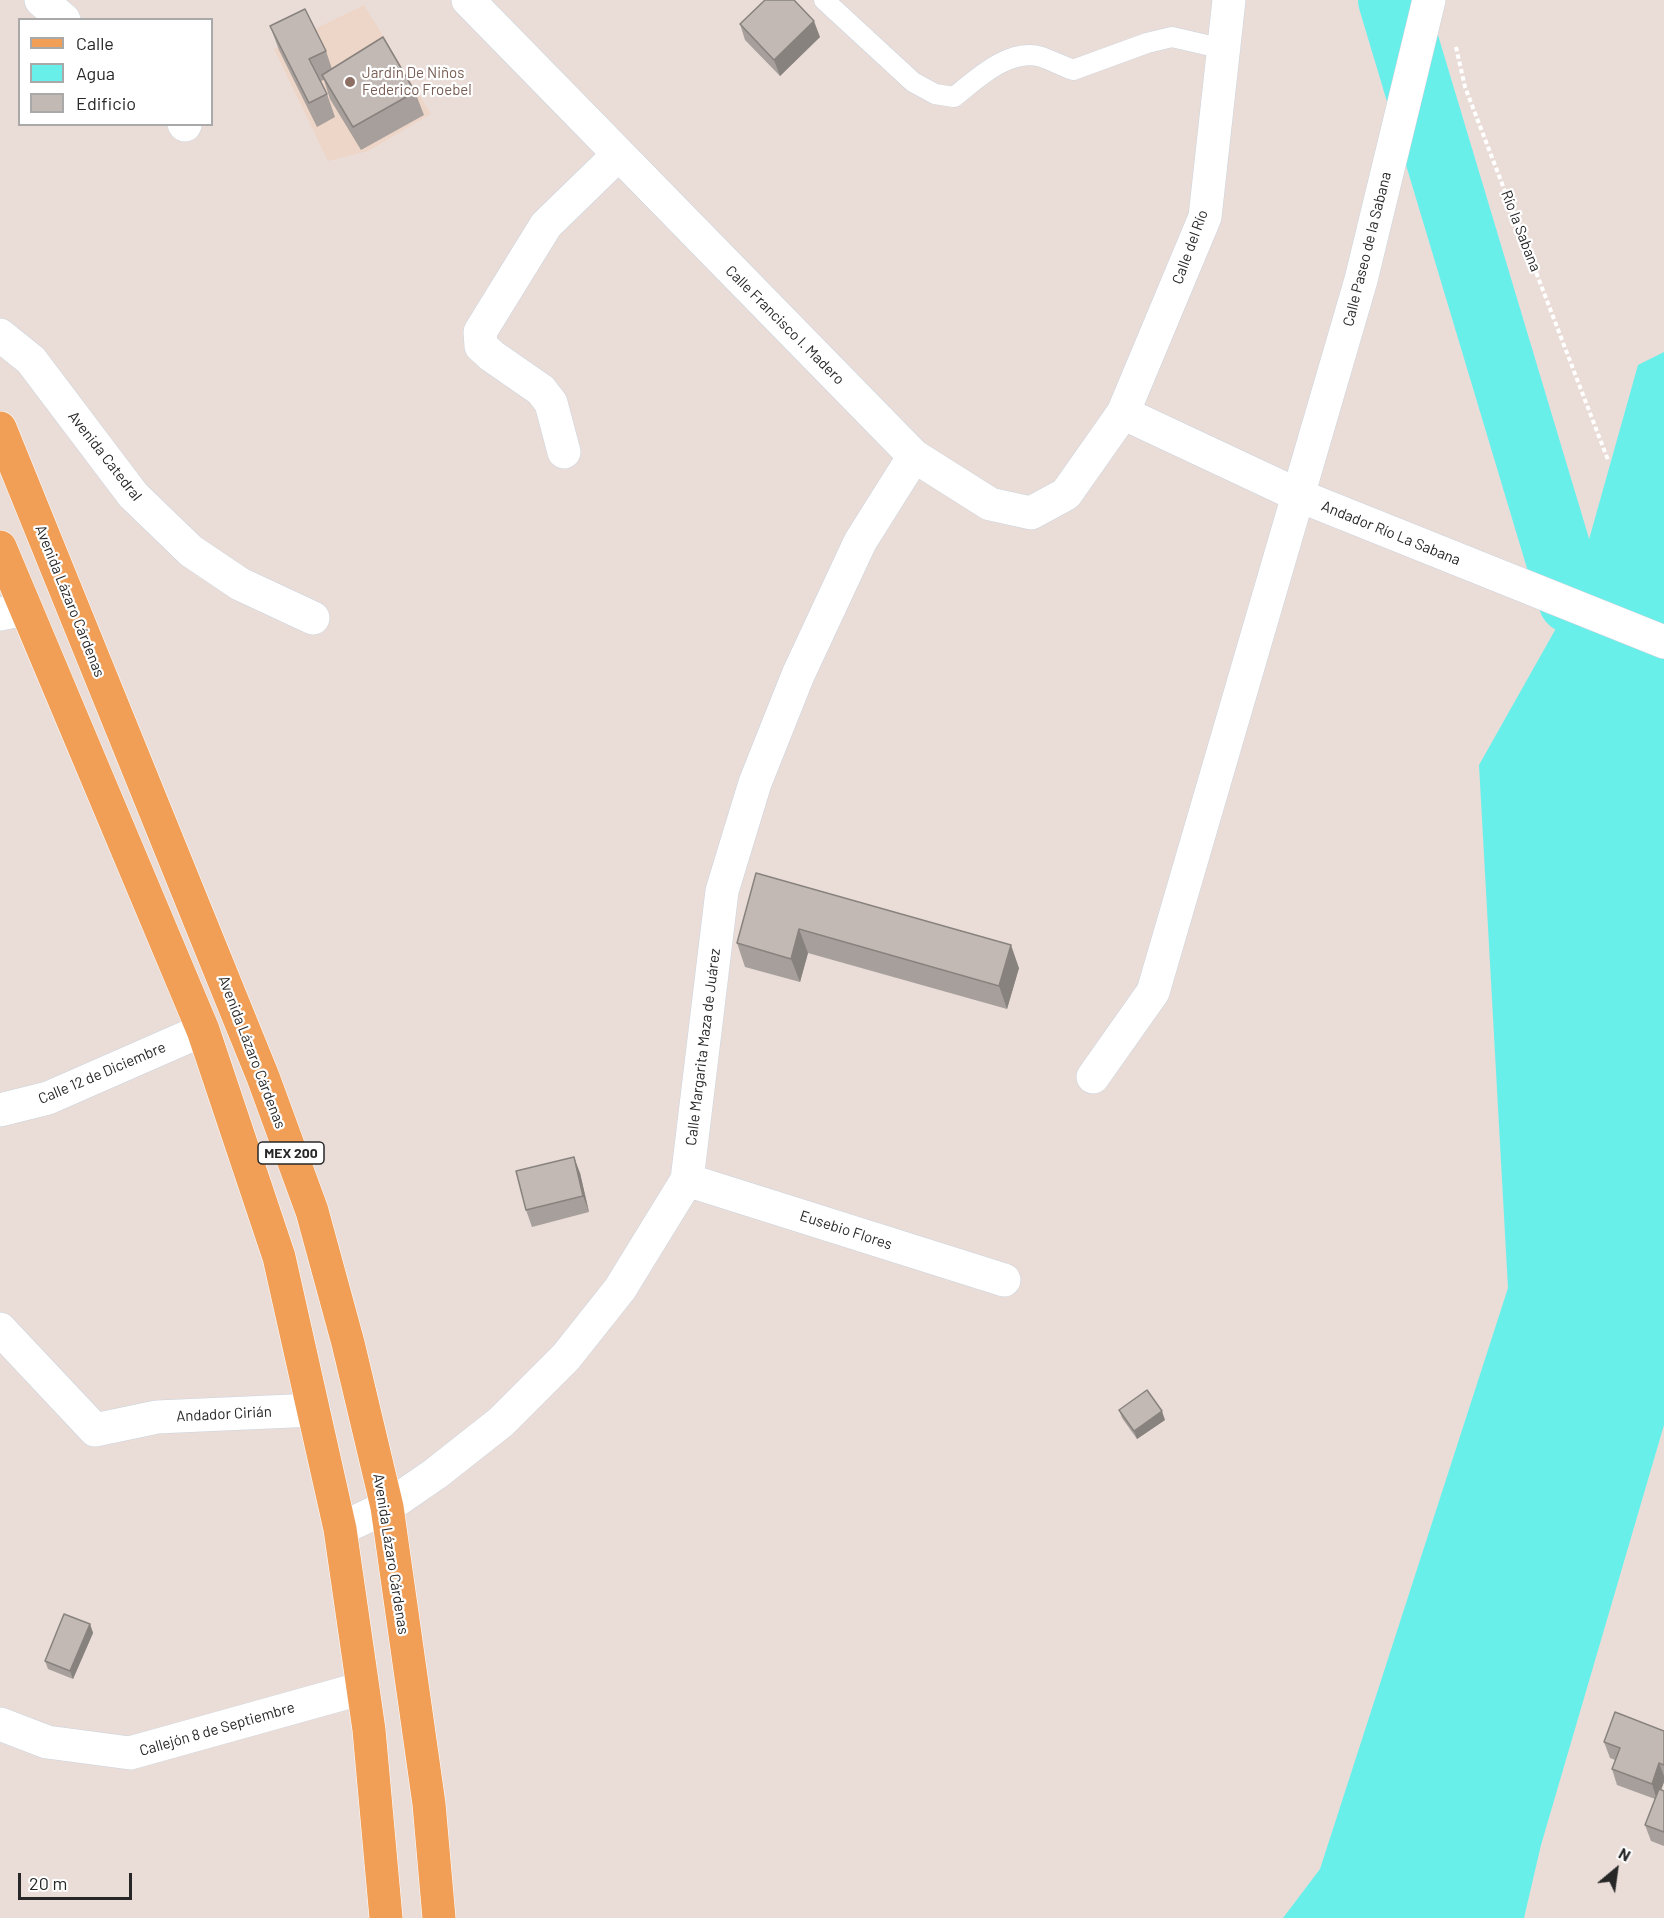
<!DOCTYPE html>
<meta charset="utf-8">
<style>
body{margin:0}
#map{position:relative;width:1664px;height:1918px;overflow:hidden;background:#eaddd8;font-family:Barlow,sans-serif}
canvas{display:block}
.legend{position:absolute;left:18px;top:18px;width:195px;height:108px;box-sizing:border-box;background:#fff;border:2px solid #a9a9a9;margin:0;padding:8px 10px;list-style:none;font-size:18px;color:#272727}
.legend li{display:flex;align-items:center;gap:12px;height:30px}
.legend b{width:30px;border:2px solid #a9a9a9}
.north{position:absolute;left:1586px;top:1840px;width:60px;height:60px;-webkit-text-stroke:4px #fff;paint-order:stroke;rotate:29deg;font-size:16px;font-weight:700;line-height:24px;text-align:center;color:#272727}
.north::after{content:'';display:block;margin:auto;width:21px;height:27px;background:#272727;clip-path:polygon(50% 0,100% 100%,50% 72%,0 100%)}
.scale{position:absolute;left:18px;top:1873px;width:114px;height:27px;box-sizing:border-box;border:3px solid #272727;border-top:0;padding-left:8px;font-size:18px;line-height:21px;white-space:nowrap;color:#272727;-webkit-text-stroke:4px #fff;paint-order:stroke}
</style>
<div id="map">
<canvas width="1664" height="1918"></canvas>
<ul class="legend">
<li><b style="height:8px;background:#f19e56"></b>Calle</li>
<li><b style="height:16px;background:#69efea"></b>Agua</li>
<li><b style="height:16px;background:#c2b9b4"></b>Edificio</li>
</ul>
<div class="north">N</div>
<div class="scale">20 m</div>
</div>
<script>
const context = document.querySelector('canvas').getContext('2d');
context.lineJoin = 'round';
function fill(path, color) {
  context.fillStyle = color;
  context.fill(path, 'evenodd');
}
function strokePath(path, color, width, dash) {
  context.strokeStyle = color;
  context.lineWidth = width;
  context.lineCap = dash ? 'butt' : 'round';
  context.setLineDash(dash || []);
  context.stroke(path);
}
function drawText(font, color, halo, rows, align = 'center') {
  context.font = font + ' Barlow,sans-serif';
  context.lineWidth = 4.5;
  context.setLineDash([]);
  context.textBaseline = 'middle';
  context.strokeStyle = halo;
  context.fillStyle = color;
  for (const [text, x, y, turn = 0] of rows) {
    context.save();
    context.translate(x, y);
    context.rotate((+turn || 0) * Math.PI / 180);
    context.textAlign = isNaN(turn) ? turn : align;
    if (halo) context.strokeText(text, 0, 0);
    context.fillText(text, 0, 0);
    context.restore();
  }
}
fill(new Path2D(`
 M364,5L431,114L368,151L328,161L274,49Z`), '#edd5c7');
fill(new Path2D(`
 M1664,352V1425L1541,1845L1524,1918H1283L1320,1869L1508,1288L1479,765L1572,600L1638,365Z`), '#69efea');
strokePath(new Path2D(`
 M1392,0L1572,600`), '#69efea', 68);
const lane = new Path2D(`
 M824,0L913,82L935,94L954,97C977,79 1009,47 1042,57C1052,61 1063,66 1073,70L1147,43L1172,37L1224,49`);
const street = new Path2D(`
 M41,0L64,20
 M468,0L914,456L990,504L1031,513L1066,494L1123,413L1205,217L1229,0
 M184,124L185,125
 M0,335L31,360L133,495L191,551L240,584L313,618
 M1123,413L1300,496L1664,642
 M564,452L551,403L541,390L492,356L481,346L480,332L546,225L618,155
 M1093,1077L1153,992L1361,280L1429,0
 M0,1110L48,1098L203,1030
 M687,1180L1004,1280
 M0,1329L95,1430L157,1417L314,1410
 M340,1529L387,1507L435,1474L501,1422L566,1357L620,1289L687,1180L722,891L755,783L798,675L860,542L914,456
 M0,1724L47,1742L130,1753L363,1688`);
const secondary = new Path2D(`
 M0,614L24,609`);
const primary = new Path2D(`
 M0,428L263,1077L312,1211L348,1343L387,1507L429,1804L439,1918
 M0,547L203,1030L279,1257L340,1529L369,1730L386,1918`);
strokePath(lane, '#cad3dd', 21);
strokePath(street, '#cad3dd', 34);
strokePath(secondary, '#cad3dd', 34);
strokePath(primary, '#fff', 34);
strokePath(new Path2D(`
 M1456,47L1465,87L1608,460`), '#fff', 4, [4.5, 3]);
strokePath(lane, '#fff', 20);
strokePath(street, '#fff', 33);
strokePath(secondary, '#fff', 33);
strokePath(primary, '#f19e56', 33);
fill(new Path2D(`
 M740,24L820,37L780,76L745,40Z
 M270,26L326,51L332,69L415,92L424,115L361,150L330,99L324,80L321,81L327,94L335,117L317,127L279,50Z
 M756,873L1019,968L1007,1009L808,953L800,982L745,967L737,943Z
 M580,1173L589,1212L532,1227L526,1210Z
 M1119,1410L1165,1420L1137,1439L1122,1418Z
 M90,1624L93,1633L73,1679L48,1669L45,1661Z
 M1664,1731V1782L1661,1790L1664,1791V1846L1651,1841L1645,1825L1655,1799L1617,1785L1612,1769L1615,1760L1610,1758L1604,1742Z`), '#a79f9b');
fill(new Path2D(`
 M814,21L820,37L780,76L774,60Z
 M799,929L808,953L800,982L791,959Z
 M1011,945L1019,968L1007,1009L999,986Z
 M574,1157L580,1173L589,1212L583,1196Z
 M1162,1411L1165,1420L1137,1439L1134,1431Z
 M90,1624L93,1633L73,1679L70,1671Z
 M1659,1763L1664,1776V1782L1657,1800L1652,1784Z`), '#88827e');
const building = new Path2D(`
 M765,0H794L814,21L774,60L740,24Z
 M305,9L326,51L309,59L327,94L309,103L270,26Z
 M383,37L415,92L353,127L322,75Z
 M756,873L1011,945L999,986L799,929L791,959L737,943Z
 M574,1157L583,1196L526,1210L516,1171Z
 M1147,1390L1162,1411L1134,1431L1119,1410Z
 M64,1614L90,1624L70,1671L45,1661Z
 M1615,1712L1664,1731V1765L1659,1763L1652,1784L1612,1769L1620,1748L1604,1742Z
 M1659,1789L1664,1791V1832L1645,1825Z`);
fill(building, '#c2b9b4');
strokePath(building, '#88827e', 1.5);
for (const [x, y, r, color] of [
 [350,82,6,"#8d6e63"]
]) {
  const dot = new Path2D();
  dot.arc(x, y, r, 0, 2 * Math.PI);
  context.fillStyle = color;
  context.fill(dot);
  strokePath(dot, '#fff', 2);
}
for (const [x, y, w] of [
 [291,1153,66]
]) {
  const box = new Path2D();
  box.roundRect(x - w / 2, y - 11, w, 22, 4.5);
  context.fillStyle = '#fff';
  context.fill(box);
  strokePath(box, '#272727', 1.5);
}
drawText('bold 14px', '#272727', null, [
 ["MEX 200",291,1153]
]);
drawText('15px', '#785e54', '#fff', [
 ["Jardin De Niños",362,73],
 ["Federico Froebel",362,90]
], 'left');
drawText('15px', '#272727', '#fff', [
 ["Río la Sabana",1521,231,69],
 ["Calle del Río",1190,247,-70],
 ["Calle Paseo de la Sabana",1367,249,-76],
 ["Calle Francisco I. Madero",785,325,45],
 ["Avenida Catedral",105,456,52],
 ["Andador Río La Sabana",1391,533,22],
 ["Avenida Lázaro Cárdenas",70,601,68],
 ["Calle Margarita Maza de Juárez",703,1047,-83],
 ["Avenida Lázaro Cárdenas",252,1052,69],
 ["Calle 12 de Diciembre",102,1073,-23],
 ["Eusebio Flores",846,1230,18],
 ["Andador Cirián",224,1414,-3],
 ["Avenida Lázaro Cárdenas",391,1554,81],
 ["Callejón 8 de Septiembre",217,1729,-16]
]);
</script>
